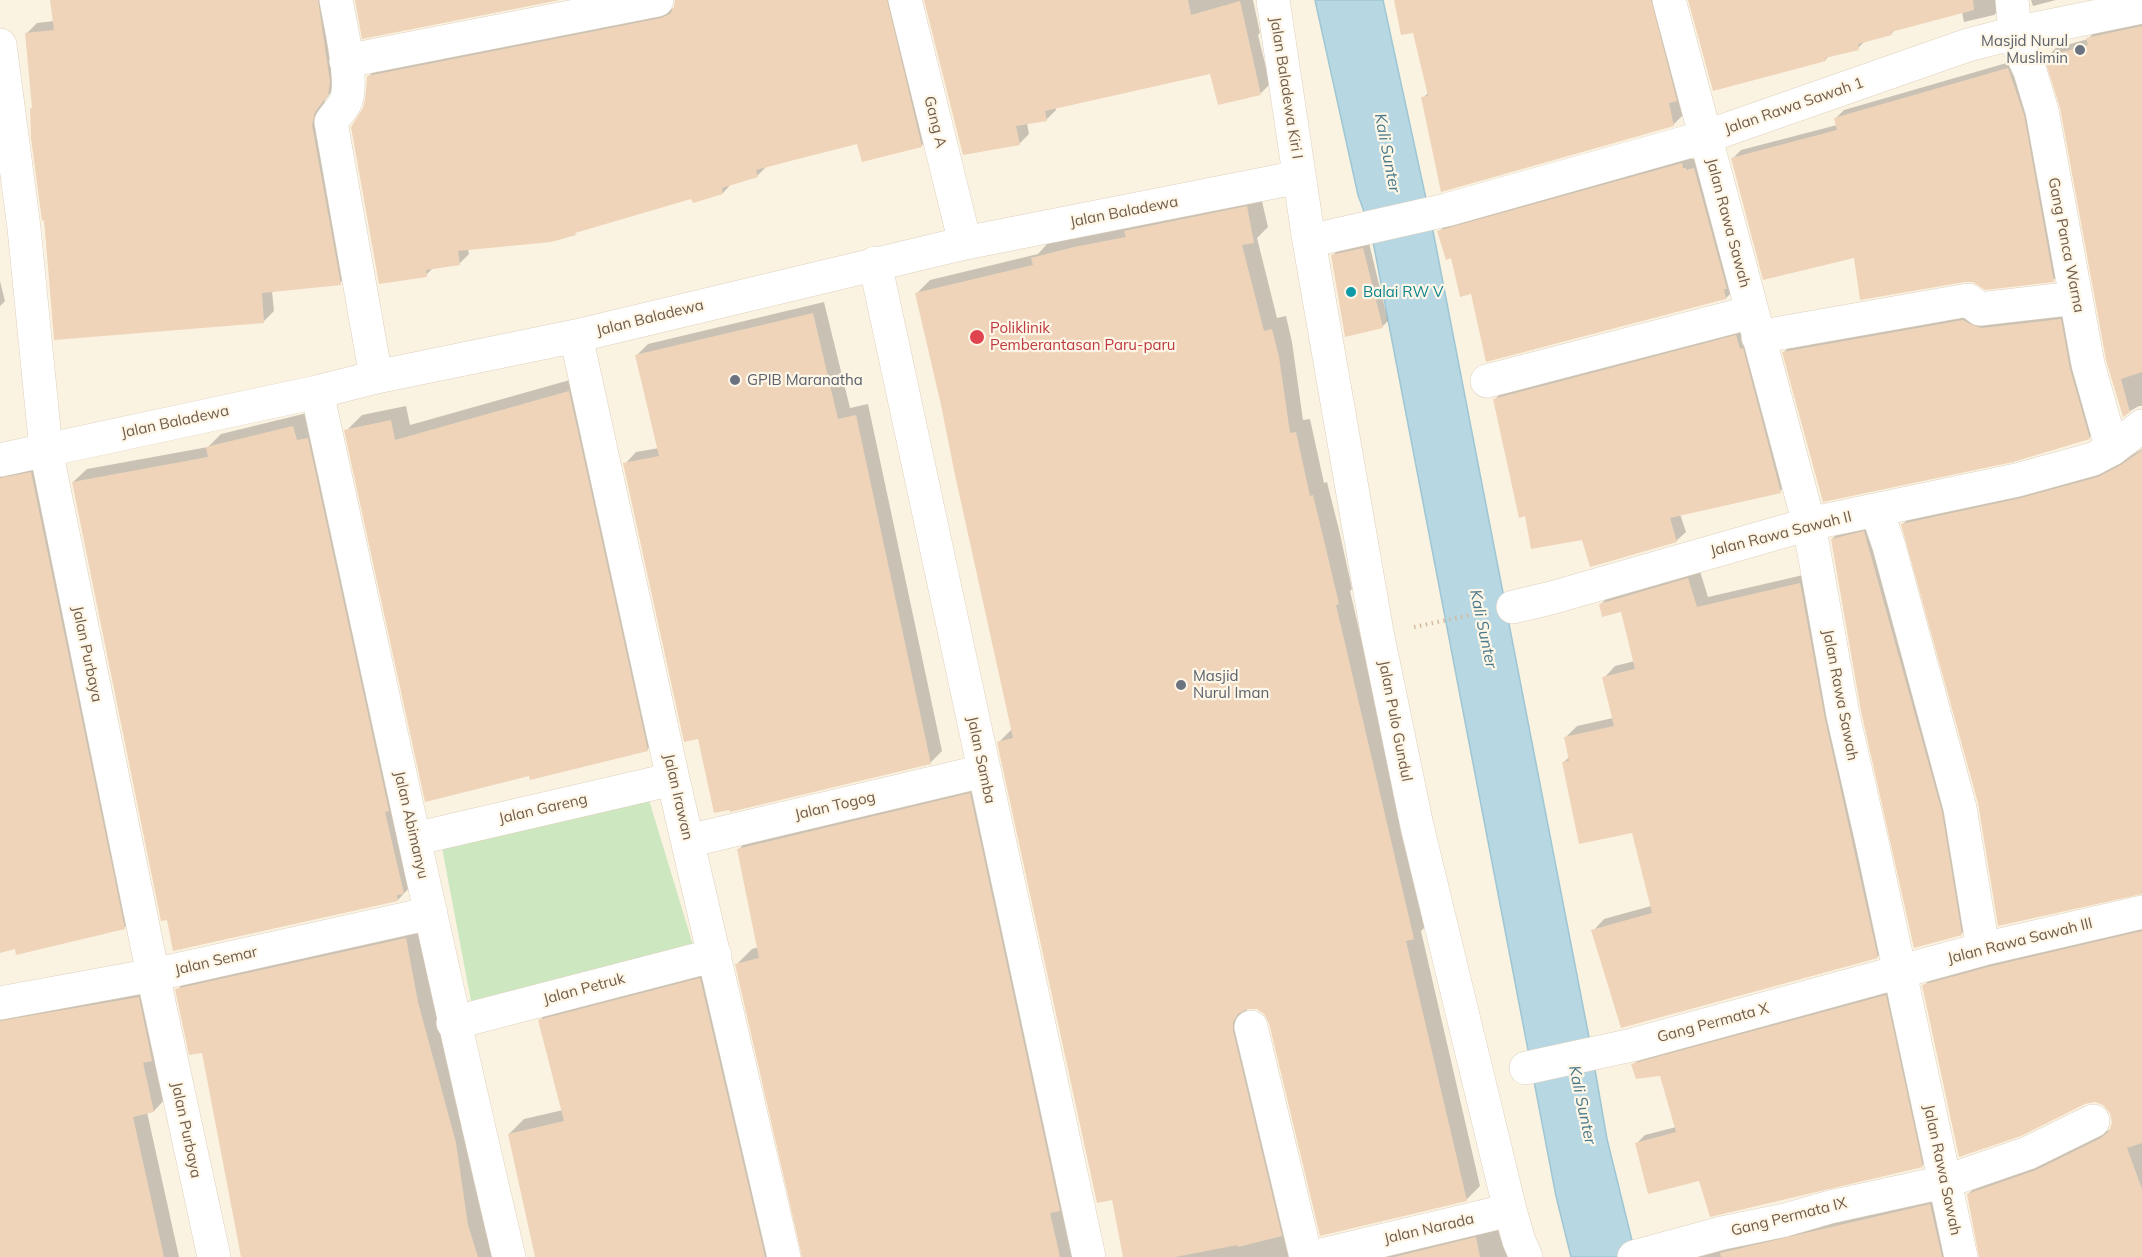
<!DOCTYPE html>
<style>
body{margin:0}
canvas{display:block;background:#fbf3e1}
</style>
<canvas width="2142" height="1257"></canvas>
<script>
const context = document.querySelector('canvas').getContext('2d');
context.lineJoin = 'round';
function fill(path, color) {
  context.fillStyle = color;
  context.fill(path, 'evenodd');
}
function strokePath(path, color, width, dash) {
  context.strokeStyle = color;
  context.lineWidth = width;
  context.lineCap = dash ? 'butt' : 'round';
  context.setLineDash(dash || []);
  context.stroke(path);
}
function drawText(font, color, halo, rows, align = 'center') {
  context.font = font + ' Mulish,sans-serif';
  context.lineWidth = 4.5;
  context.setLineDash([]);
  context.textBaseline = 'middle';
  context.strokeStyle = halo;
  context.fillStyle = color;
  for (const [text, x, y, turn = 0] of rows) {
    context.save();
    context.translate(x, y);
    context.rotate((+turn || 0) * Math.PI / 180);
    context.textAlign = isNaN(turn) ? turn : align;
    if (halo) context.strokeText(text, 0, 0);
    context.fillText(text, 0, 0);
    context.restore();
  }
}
fill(new Path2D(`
 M649,800L693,945L471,1001L442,848Z`), '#cde7c1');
const water = new Path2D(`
 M1315,0H1383L1433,231L1593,1058L1607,1139L1636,1257H1571L1556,1196L1371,231L1358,195Z`);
fill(water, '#b7d8e3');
strokePath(water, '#9ec6d4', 1.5);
fill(new Path2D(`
 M51,0H328L337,84L325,100L322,114L350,273L340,283L272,291L274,311L264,321L33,107L27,33L37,23L54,21Z
 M677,0H898L931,136L921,146L858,143L767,166L757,176L732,183L723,193L693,197L578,231L575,233L468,249L469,254L459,264L434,267L426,275L364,109L368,77L378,67L672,9L676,7Z
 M926,0H1253L1260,33L1258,35L1270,84L1261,93L1211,72L1056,107V110L1046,120L1027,123L1029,134L1019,144Z
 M1395,0H1661L1683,115L1673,125L1423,98L1429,92L1414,31Z
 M1690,0H2004V5L1994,15L1964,22L1962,12L1895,30L1891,34L1866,40L1858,48L1830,55L1825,60Z
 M2031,0H2056L2033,6Z
 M2142,19V406H2139L2123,415L2062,107L2046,58L2056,48L2088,39L2098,28Z
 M2017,60L2062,272L2053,280H1973L1855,256L1732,159L1741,150L1837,125L1836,118L1844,110Z
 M1691,154L1692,159H1696L1736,288L1726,298L1473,292L1439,232L1448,222Z
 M1260,193L1268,227L1257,238L1277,318L1286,316L1292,342L1303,420L1310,419L1324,483L1327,482L1340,534L1352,589L1350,591L1428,924L1421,931L1480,1186L1466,1200L1271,1022L1266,1014L1257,1008H1247L1246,1017L1308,1257H1126L1113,1198L999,742L1012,729L943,405L916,294L930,280L1038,254L1047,244Z
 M1369,243L1388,321L1383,326L1346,335L1332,256L1338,250Z
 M0,281L5,301L0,306Z
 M824,302L850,408L868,404L942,751L930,763L699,737L625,464L636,452L659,448L637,355L648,344Z
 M2069,310L2098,429L2089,438L1784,352L1793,343L1973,312Z
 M1745,327L1790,482L1780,491L1680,514L1686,532L1676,541L1583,538L1526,515L1495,399L1504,390Z
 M584,376L662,734L647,750L346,431L362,415L406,406L410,425Z
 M307,413L411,886L398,900L73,482L87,469L208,447L221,434Z
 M2142,449V892L1980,803L1903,524L1912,515L2109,468Z
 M46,458L139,913L124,928L0,951V464Z
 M1874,522L1971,924L1961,934L1832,539L1842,529Z
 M1699,568L1708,597L1812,573L1888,946L1877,957L1593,931L1604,919L1651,906L1633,831L1563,763L1570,756L1566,737L1577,726L1613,718L1604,678L1615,666L1635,661L1622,611L1601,604L1612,593Z
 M985,779L1074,1257H804L737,964L752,949L759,947L739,849L754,834Z
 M419,925L496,1257H242L204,1051L177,990L191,976Z
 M2142,925V1257H1981L1968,1194L1978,1185L2047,1161L2111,1129L2113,1122L2111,1112L2104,1104L1924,986L1933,976Z
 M715,964L788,1257H536L509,1134L524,1119L563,1110L539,1021L554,1006Z
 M151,985L166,1098L154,1111L147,1112L179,1257H0V1008Z
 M1894,987L1931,1157L1922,1166L1700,1179L1636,1144L1645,1135L1676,1127L1661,1074L1633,1065L1642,1056Z
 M1940,1195L1955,1257H1684Z
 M1512,1224L1528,1257H1352Z`), '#0003');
fill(new Path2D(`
 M50,0H318L330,82L328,95L315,112L312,125L341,285L262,293L264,323L54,340L44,220L42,221L31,138L30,108H32L25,33L54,30Z
 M355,0H560L362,39Z
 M675,0H887L922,147L862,162L857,144L798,159L756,170L758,177L722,188L723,194L693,203L691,199L575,233L576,235L551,242L458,251L460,265L426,270L427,277L379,284L351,127L363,108L366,95L367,76L661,18L670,14L674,7Z
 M924,0H1188L1191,15L1240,1L1261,95L1218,105L1210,74L1045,111L1047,121L1016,126L1020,145L963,155Z
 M1394,0H1651L1677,101L1669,103L1674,126L1441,192L1421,97L1428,96L1413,33L1401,35Z
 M1688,0H1973L1974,10L1891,32L1892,35L1858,44L1859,50L1825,58L1826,61L1713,91Z
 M2142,26V372L2121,379L2130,412L2123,417L2106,360L2060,108L2044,57L2088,45L2086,38Z
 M2008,68L2024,115L2054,282L1985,290L1973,282H1965L1860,300L1854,258L1763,280L1731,158L1837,130L1834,118Z
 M1682,163L1683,168H1686V170L1694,168L1727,289H1724L1726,299L1486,362L1471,294L1460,297L1451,258L1446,260L1437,231Z
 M1247,206L1254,243L1242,245L1264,331L1272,329L1279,357L1290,433L1296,432L1310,496L1313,495L1326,549L1339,604L1336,605L1414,939L1406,941L1467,1201L1320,1236L1269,1023L1264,1014L1257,1009H1247L1238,1014L1233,1022V1031L1282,1236L1238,1247L1237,1245L1175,1257H1123L1112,1200L1097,1203L997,742L1013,738L955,475L941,405L915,293L1033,265L1031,258L1074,247L1126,237L1124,231Z
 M1363,248L1383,328L1345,337L1331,255Z
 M813,313L838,419L856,415L931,764L730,812L729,810L714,813L698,739L684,742L623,463L659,456L635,355Z
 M2061,319L2070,369L2090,439L2013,462L1823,502L1782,352L1963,320L1970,324L1982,328Z
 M1736,335L1740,349L1743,348L1781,493L1670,518L1677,542L1590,567L1582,540L1531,549L1525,516L1519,518L1493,399Z
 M569,391L648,751L530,780L529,776L425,802L344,430L391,420L395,440Z
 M293,426L297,440L308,438L389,811L385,812L404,894L397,895L398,901L173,951L167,920L161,921L72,482L208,457L206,447Z
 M2142,450V894L1998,926L1978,803L1901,524L2021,498L2098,477L2121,465Z
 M31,472L125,929L16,955L15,949L0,953V478Z
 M1864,531L1942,812L1962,935L1914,948L1861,711L1831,539Z
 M1688,578L1697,607L1800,583L1825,719L1878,958L1621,1028L1591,930L1652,913L1632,833L1579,844L1562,762L1569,761L1564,737L1614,726L1602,677L1635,669L1621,612L1602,617L1599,604Z
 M970,793L1060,1211L1050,1213L1060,1257H802L735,964L759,958L737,849Z
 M2142,931V1143L2127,1148L2142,1189V1257H1979L1967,1194L2036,1170L2101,1138L2109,1131L2112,1123L2110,1113L2103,1105L2095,1102L2085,1104L2021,1136L1959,1157L1922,985L1988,967Z
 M406,938L418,1002L456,1143L468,1225L478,1257H241L202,1053L189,1055L175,989Z
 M700,978L765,1257H535L508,1134L564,1121L538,1020Z
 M1886,995L1923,1167L1710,1217L1699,1181L1648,1194L1635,1143L1676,1132L1660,1076L1636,1079L1631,1064Z
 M139,997L152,1061L143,1063L154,1112L133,1117L164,1257H0V1021Z
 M1930,1204L1942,1257H1721L1720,1253Z
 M1476,1237L1480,1257H1394Z`), '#efd4ba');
const street = new Path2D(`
 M336,0C340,23 355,83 345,103C341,110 335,116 331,122L376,377
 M905,0L965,243
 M1273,0L1309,241L1377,632L1417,826L1510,1210L1519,1241L1526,1257
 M1669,0L1809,524L1843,715L1872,842L1961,1257
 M2012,0L2015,33
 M2017,43L2030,71L2042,111L2088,364L2112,449
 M0,45L24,228L46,450L153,975L214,1257
 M346,61L657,0
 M1309,241L1446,210L1705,137L1968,45L2015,33L2142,7
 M875,263L1089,1257
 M576,336L673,779L784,1257
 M1758,337L1968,300L1980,309L2076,298
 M1487,381L1752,312
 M317,392C380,680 441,970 509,1257
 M0,460L317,392L376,377L576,336L965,243L1299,177
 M1877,511L1889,546L1960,808L1983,949
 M1513,607L1551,598L1809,524L2017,480L2093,459L2112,449L2142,426
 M414,839L673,779
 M688,841L983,771
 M0,1003L153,975L431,913
 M453,1023L715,955
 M1251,1027L1306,1257
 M1526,1068L1632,1045L1983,949L2142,912
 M1313,1257L1510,1210
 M1634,1257L1722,1233L1785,1220L1830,1207L1944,1182L2028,1153L2093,1121`);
strokePath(street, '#ded0be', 34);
strokePath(new Path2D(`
 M1414,627L1480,613`), '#d3b89e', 4, [1.5, 4.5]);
strokePath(street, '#fff', 33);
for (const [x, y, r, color] of [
 [2080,50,6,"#6b7280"],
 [1351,292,6,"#0f9aa8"],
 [977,337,8,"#e0444e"],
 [735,380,6,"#6b7280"],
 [1181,685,6,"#6b7280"]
]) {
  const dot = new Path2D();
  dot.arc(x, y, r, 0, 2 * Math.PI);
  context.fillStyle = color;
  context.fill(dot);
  strokePath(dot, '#fef7e7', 2);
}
drawText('15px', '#5b616d', '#fef7e7', [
 ["Masjid Nurul",2068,41,"right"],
 ["Muslimin",2068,58,"right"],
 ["GPIB Maranatha",747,380],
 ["Masjid",1193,676],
 ["Nurul Iman",1193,693]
], 'left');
drawText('15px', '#715b4a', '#fef7e7', [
 ["Jalan Baladewa Kiri I",1286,88,81],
 ["Jalan Rawa Sawah 1",1794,106,-19],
 ["Gang A",935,122,76],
 ["Jalan Baladewa",1124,212,-11],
 ["Jalan Rawa Sawah",1728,223,75],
 ["Gang Panca Warna",2066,245,79],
 ["Jalan Baladewa",650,318,-14],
 ["Jalan Baladewa",175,422,-12],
 ["Jalan Rawa Sawah II",1781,534,-14],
 ["Jalan Purbaya",87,654,78],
 ["Jalan Rawa Sawah",1840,695,79],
 ["Jalan Pulo Gundul",1395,721,79],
 ["Jalan Samba",981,760,78],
 ["Jalan Irawan",678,797,77],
 ["Jalan Togog",835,806,-13],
 ["Jalan Gareng",543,809,-13],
 ["Jalan Abimanyu",411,825,77],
 ["Jalan Rawa Sawah III",2020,941,-14],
 ["Jalan Semar",216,961,-13],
 ["Jalan Petruk",584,989,-15],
 ["Gang Permata X",1713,1023,-15],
 ["Jalan Purbaya",186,1130,78],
 ["Jalan Rawa Sawah",1942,1170,78],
 ["Gang Permata IX",1789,1217,-14],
 ["Jalan Narada",1429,1229,-13]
]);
drawText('15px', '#0d838f', '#fef7e7', [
 ["Balai RW V",1363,292]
], 'left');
drawText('15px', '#be3a42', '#fef7e7', [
 ["Poliklinik",990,328],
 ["Pemberantasan Paru-paru",990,345]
], 'left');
drawText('italic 16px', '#48788a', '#fef7e7', [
 ["Kali Sunter",1387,153,79],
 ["Kali Sunter",1483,629,78],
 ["Kali Sunter",1582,1105,78]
]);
</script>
